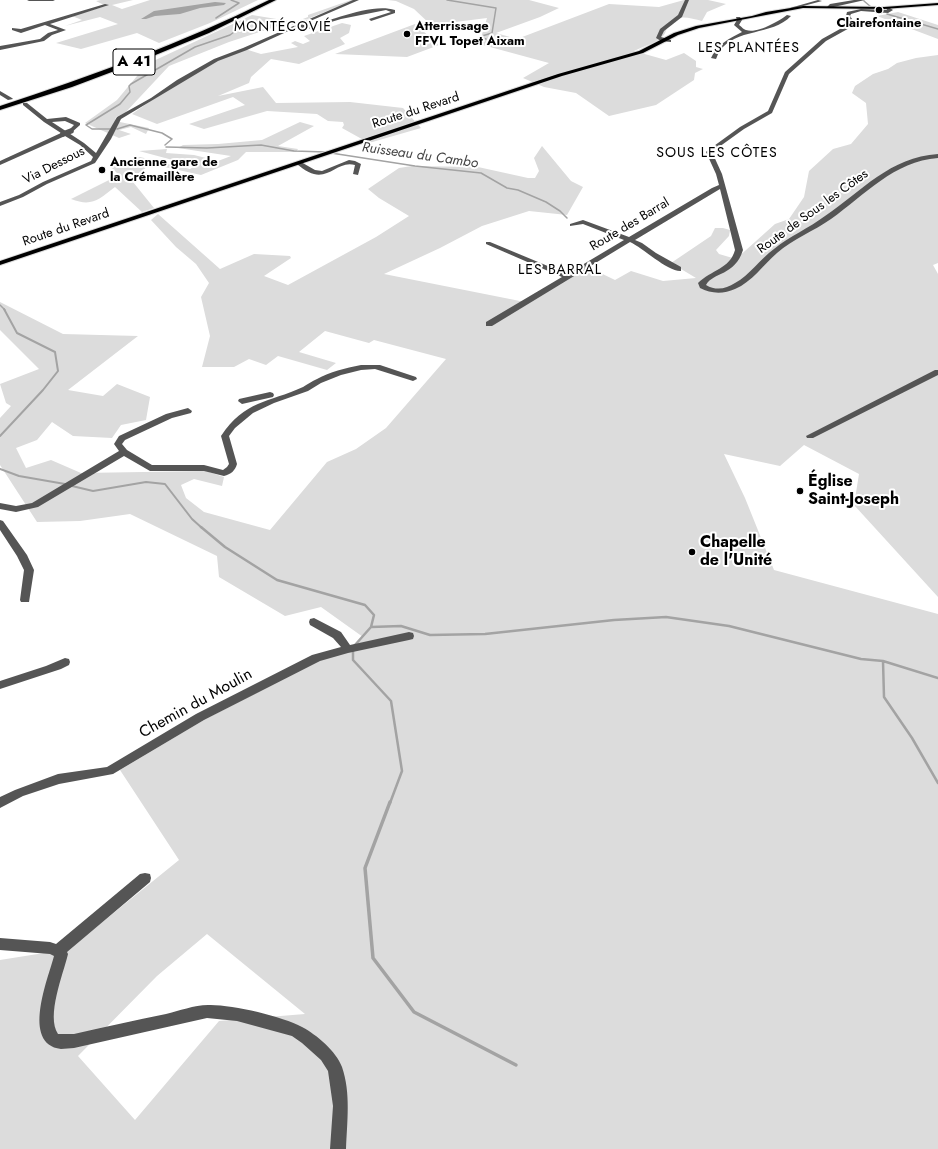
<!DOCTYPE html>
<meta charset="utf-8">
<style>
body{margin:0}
canvas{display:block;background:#fff}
</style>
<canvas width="938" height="1149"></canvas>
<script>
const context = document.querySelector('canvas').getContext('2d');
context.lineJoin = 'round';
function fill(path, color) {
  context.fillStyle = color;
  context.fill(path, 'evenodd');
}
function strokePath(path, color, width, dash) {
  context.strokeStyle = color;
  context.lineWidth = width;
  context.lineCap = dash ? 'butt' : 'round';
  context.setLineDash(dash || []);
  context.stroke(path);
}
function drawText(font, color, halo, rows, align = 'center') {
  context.font = font + ' Jost,sans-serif';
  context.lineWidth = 4;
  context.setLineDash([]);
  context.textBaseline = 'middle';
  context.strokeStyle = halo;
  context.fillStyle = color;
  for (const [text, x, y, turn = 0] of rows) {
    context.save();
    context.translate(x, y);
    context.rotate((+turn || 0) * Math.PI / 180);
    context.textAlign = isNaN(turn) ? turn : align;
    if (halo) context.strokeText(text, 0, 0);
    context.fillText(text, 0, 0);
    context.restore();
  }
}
fill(new Path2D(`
 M101,0H133L112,5L122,9L150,0H258L210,23L159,43L137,33L81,49L56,43L118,24L100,17L65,26L82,20L72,16L106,6L96,1Z
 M351,0H354L293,25L287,23L229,42L169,66L125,113L116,117L115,121L149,128L146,134L131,127L119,130L131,134L119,138L85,123L117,100L147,64L252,15L295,22L308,17V15Z
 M388,0H529L559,8L540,17L496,33L517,39L609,4L659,7L684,0H708L726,4L707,12L702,21C690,18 675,13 668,26C666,29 666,32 664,35C657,43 644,46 634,51L666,60L684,53L696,61V67L703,69L695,73L694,80L656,105L609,116L576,93L544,87L523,78L549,63L479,44L487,18L431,25L414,9L396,1Z
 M898,12L938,25V39L877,16Z
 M342,23L351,25L349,33L340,38L345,44L299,64L271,59L251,77L249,83L218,96L263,87L276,103L350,102L403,108L421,128L369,143L342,128L344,125L343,122L328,121L317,114L267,111L204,129L189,124L245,105L233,97L157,124L132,114L185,77L216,60L245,49L261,54L298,47L291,43L295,41L303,44L310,41L304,36Z
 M415,24L439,45L407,57L335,54Z
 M938,55V263L933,265L938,274V597L854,505L859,474L804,445L780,466L724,454L745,498L774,570L938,614V1149H0V960L69,949L179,860L120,770L202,721L331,654L348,649L363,637L321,607L285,616L219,577L217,556L130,514L80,521L37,522L0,465V418L11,406L6,403L0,384L39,369L0,330V302L63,334L138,336L68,390L103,396L117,384L150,397L146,420L121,425L112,438L73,436L52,422L37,440L16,448L26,468L51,460L81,473L206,471L224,477L222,486L194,479L181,485L186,498L204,512L270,530L327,462L356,449L386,428L446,359L374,340L369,343L325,331L299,352L336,363L327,370L278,356L266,365L249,359L234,367H202L210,336L201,297L209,283L196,264L176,247L151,220L158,214L220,269L254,254L290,256L291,258L264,276L288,285L376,237L409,216L379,198L368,189L399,168L412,166L478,167L528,178H535L539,171L534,158L542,146L571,181L583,187L567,215L529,211L482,226L440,248L384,274L525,302L588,267L615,280L631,271L663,281L696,278L671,263L711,236L715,228H723L730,230L729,236L716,250L719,254L736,259L775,224L789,219L804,197L809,171L833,149L851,144L868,124L866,103L852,93L855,86L873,74L888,69L897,63L916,58ZM207,934L305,1014L219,1021L135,1120L78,1056L157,976Z
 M300,122L314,126L278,146L298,149L296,152H246L238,160L201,175L151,164L132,178L133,182L154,208L142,212L115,187C98,200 92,207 71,199L119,175L110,166L140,157L190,169L195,166L139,151L167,149L166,153L194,155L218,161L231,156L178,148L183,145L218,144L262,140Z`), '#dcdcdc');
fill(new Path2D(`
 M215,2L226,3L224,5L200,8L180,14L155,16L146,19H141L154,11Z`), '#a3a3a3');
strokePath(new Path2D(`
 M447,0L496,8L492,33L482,36V38L486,39
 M864,1L871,7
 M887,14L938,29
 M216,18L239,3L231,0
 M110,129H92L86,125L120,104L130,92L129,86L131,84L195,47L230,35L238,29L234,25
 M117,129L130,125L162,133L172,139L165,145
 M166,147L207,148L261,145L294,151L326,152
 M331,153L415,166L481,173L507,188L518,190L546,202L560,211L567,218
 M0,305L5,310`), '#a3a3a3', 1.5);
strokePath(new Path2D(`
 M0,436L43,390L58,371L55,352L17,333L4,309
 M0,469L19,476L65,484
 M72,486L93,491L146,482L165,484L192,519L202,528`), '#a3a3a3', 2);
strokePath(new Path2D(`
 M201,527L225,547L277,580L365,605L374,615L371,627L401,626L430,635L485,634L614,620L666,617L729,626L861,659L883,661L938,678
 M355,645L371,627
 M353,649V660L391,701L402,771L390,803
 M883,661L884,697L912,738L938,783`), '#a3a3a3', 2.5);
strokePath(new Path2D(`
 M390,802L365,868L373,958L414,1012L516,1065`), '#a3a3a3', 3.5);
const major = new Path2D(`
 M938,3V5L884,9L803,8L766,15L699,28L678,35L643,53L562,76L0,265V261L558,74L639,51L674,33L696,26L752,16L766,12L803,6L884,7Z`);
const highway = new Path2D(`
 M269,0H276L209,33L141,61L72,87L0,110V106C92,76 182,43 269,0Z`);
strokePath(major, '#dbdbdb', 2);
strokePath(highway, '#dbdbdb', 2);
fill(new Path2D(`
 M27,0H55L53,1H29Z
 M353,0H359L301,25C328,25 368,2 395,10V13L371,21L369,19L391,12L386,10L341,19L308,29L295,28L247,50L218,61L121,119L111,139L95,163L47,184L23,197L0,206V202L19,195L43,182L91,161L93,157L80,145L65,136L0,165V161L61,133L44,122L23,105V103H27L47,119L66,117L80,123V125L71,133L68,131L74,125L65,121L52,122L84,143L96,153L117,117L151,98L177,80L214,59L243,48Z
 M685,0H689L682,17L664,31L661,37L671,40V42L661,41L656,38L660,29L678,15Z
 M818,0L822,1L792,9L790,8Z
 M854,0H865L829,8L827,7L830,4Z
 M105,4L109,5L50,24L66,30L52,35L44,41L0,50V46L40,39L48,33L58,30L45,25L21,33L12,30V28L21,29Z
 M888,7L893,10L888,13L861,11L851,14L850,16L854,22L853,26L826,41L789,74L772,113L744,129L712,152L722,174L743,250C735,276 713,272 706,285C716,291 726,289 735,283C750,275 760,259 774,249C790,236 809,228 825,216C862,191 890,157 938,154V158C894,161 865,195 831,219C814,231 793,239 777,253C763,265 752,282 735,289C724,294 711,294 700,288L698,283C711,270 730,269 735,250L720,189L635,240L642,243L656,253L681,267V271C668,272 643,248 630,242L492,326H486V322L562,277L486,244V242H490L567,274L624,240L583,224L570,226V224L583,220L629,237L712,188L719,185L716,174L706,152L707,151L740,127L768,111L785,72L822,39L849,24L850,22L846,16L847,12L861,9L887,10L886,8Z
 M787,15L791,16C772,36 735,28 720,51C718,53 717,57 716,59L711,58C717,44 729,39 742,32L734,25L737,20L736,17H740L742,20L739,25C741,26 744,30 746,30C757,34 779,21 787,15Z
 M0,91L12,98L13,99L8,100L0,95Z
 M349,160L355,161L361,164L358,175L353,174L355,165C334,159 326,191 296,163L301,162L315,170L322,171Z
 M361,365H380L416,377L417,379L413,381L375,369L361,370L341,375L321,383L308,391L274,403L253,413L235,428L229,436L237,464C235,471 231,474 224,476L204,471H150L124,456L38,507L16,512L0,509V503L16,506L32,503L119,451L114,444L119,436L166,414L188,408L192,411L191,413L172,418L125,440L122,444L127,450L152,465H204L223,470L227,467L229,464L221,436C245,400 268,403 303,387C308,384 312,381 317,379C330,372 345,368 361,365Z
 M935,370H938V375L813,438H807L806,436Z
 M270,392L273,393L274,395L273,397L242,404L238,401L239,399Z
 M0,520L3,521L27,555L34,570L29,602H21L20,600L24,570L17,556L0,530Z
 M314,618L341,632L350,645L409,632L413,633L414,636L413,639L409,640L348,653L320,661L204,720L113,774L59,784L23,796L0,808V797L15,790L58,774L107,767L196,714L312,655L341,647L333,638L310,625L309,622L310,619Z
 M65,658L69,659L70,662L69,665L61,669L0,689V681L46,666Z
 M145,873L150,874L151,878L150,882L67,952L68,954C63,975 46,1016 58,1034H74C105,1027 135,1020 166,1014C179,1011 194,1005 208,1005C230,1004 282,1016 302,1027C317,1035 336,1051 342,1067C351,1093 347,1122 346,1149H330L333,1106L328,1071L321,1060L302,1043L292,1036L237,1021L207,1018L74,1048C70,1048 65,1049 61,1049C21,1044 48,979 54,956L50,954L0,950V938L50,942L56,944L140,874Z`), '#555');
fill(major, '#000');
fill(highway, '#000');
strokePath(new Path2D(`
 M63,134L71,131`), '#555', 5.5);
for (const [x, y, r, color] of [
 [879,10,4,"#000"],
 [407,34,4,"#000"],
 [102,170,4,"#000"],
 [800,491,4,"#000"],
 [692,552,4,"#000"]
]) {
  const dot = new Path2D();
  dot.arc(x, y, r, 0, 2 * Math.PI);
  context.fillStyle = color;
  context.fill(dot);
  strokePath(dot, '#fff', 1.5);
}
drawText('bold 13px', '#000', '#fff', [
 ["Clairefontaine",879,24,"center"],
 ["Atterrissage",415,27],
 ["FFVL Topet Aixam",415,42],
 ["Ancienne gare de",110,163],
 ["la Crémaillère",110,178]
], 'left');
drawText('13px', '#000', '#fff', [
 ["Route du Revard",416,111,-18],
 ["Via Dessous",54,166,-27],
 ["Route de Sous les Côtes",813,212,-36],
 ["Route des Barral",630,225,-31],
 ["Route du Revard",66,228,-19]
]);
context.letterSpacing = '1px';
drawText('14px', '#000', '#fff', [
 ["MONTÉCOVIÉ",283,28],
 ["LES PLANTÉES",749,49],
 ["SOUS LES CÔTES",717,154],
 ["LES BARRAL",560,271]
]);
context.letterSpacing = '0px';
drawText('italic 14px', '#444', '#fff', [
 ["Ruisseau du Cambo",420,156,8]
]);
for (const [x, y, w] of [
 [134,62,42]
]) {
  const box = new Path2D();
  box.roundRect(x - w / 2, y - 13, w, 26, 3);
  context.fillStyle = '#fff';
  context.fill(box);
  strokePath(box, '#000', 1);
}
drawText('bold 15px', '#000', null, [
 ["A 41",134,62]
]);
drawText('bold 16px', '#000', '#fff', [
 ["Église",808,482],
 ["Saint-Joseph",808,500],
 ["Chapelle",700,543],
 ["de l'Unité",700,561]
], 'left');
drawText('16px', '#000', '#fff', [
 ["Chemin du Moulin",196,704,-29]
]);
</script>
